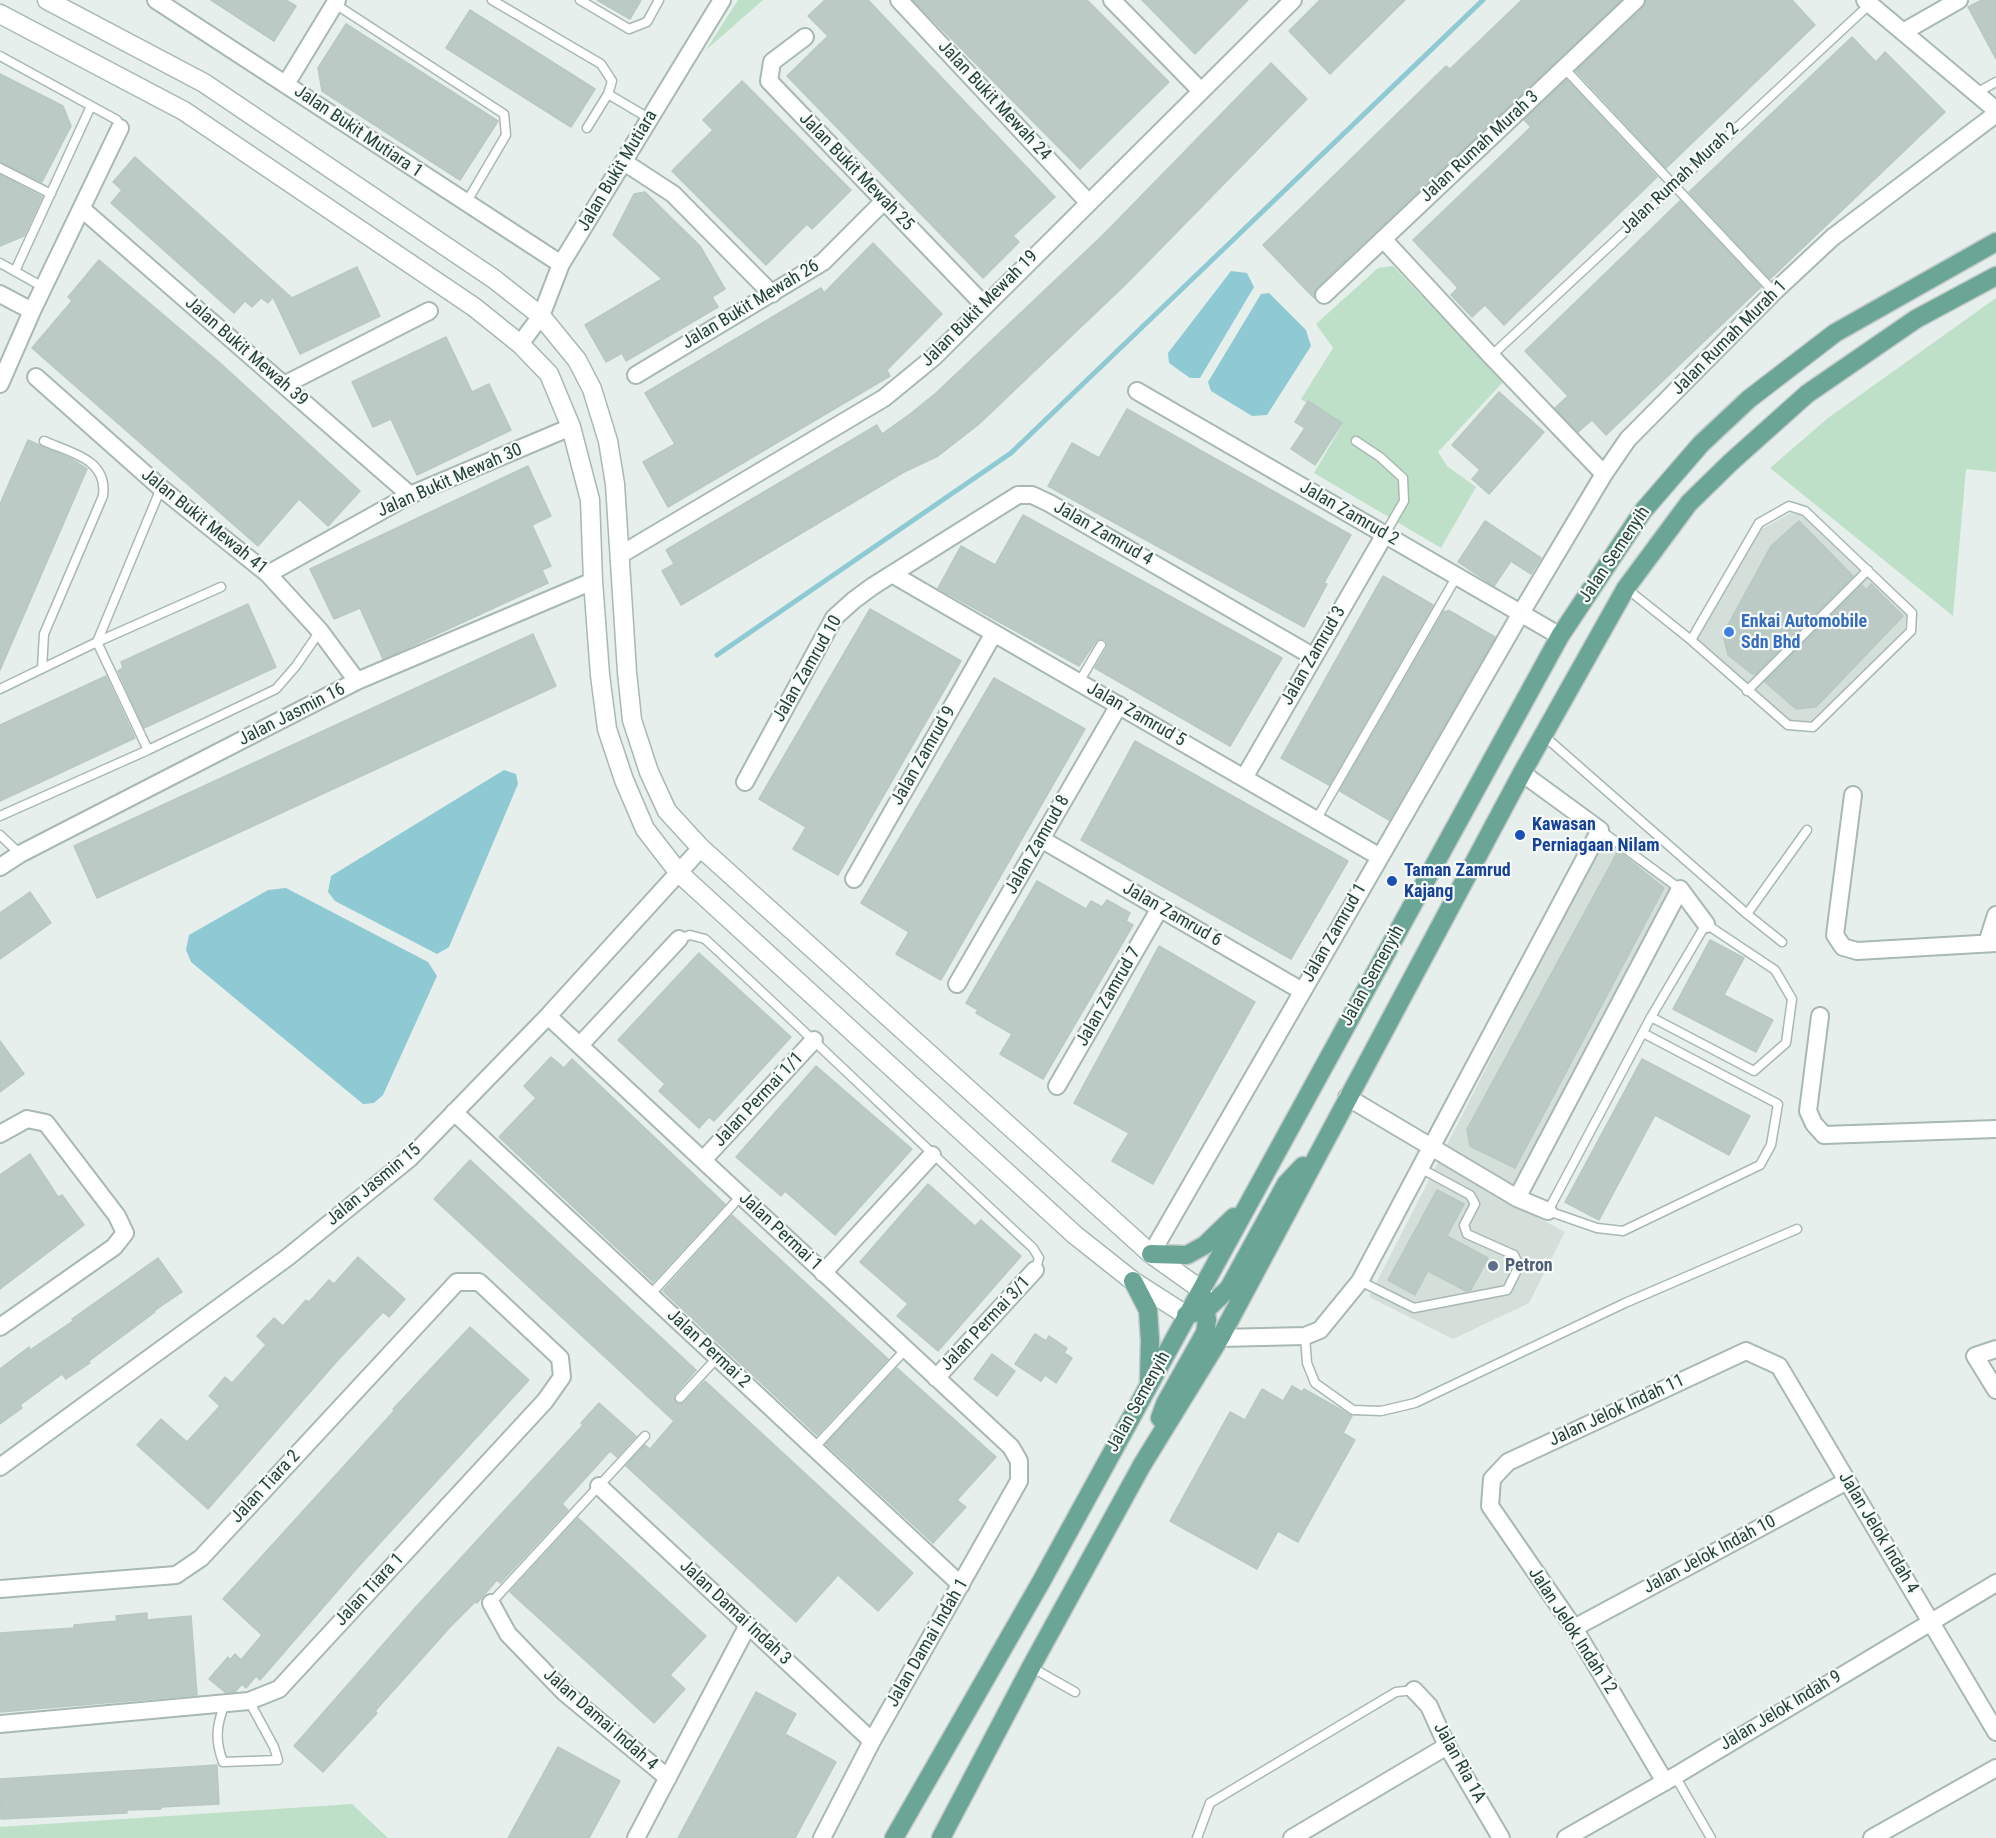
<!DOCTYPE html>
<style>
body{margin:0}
canvas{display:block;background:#e6efeb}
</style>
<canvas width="1996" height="1838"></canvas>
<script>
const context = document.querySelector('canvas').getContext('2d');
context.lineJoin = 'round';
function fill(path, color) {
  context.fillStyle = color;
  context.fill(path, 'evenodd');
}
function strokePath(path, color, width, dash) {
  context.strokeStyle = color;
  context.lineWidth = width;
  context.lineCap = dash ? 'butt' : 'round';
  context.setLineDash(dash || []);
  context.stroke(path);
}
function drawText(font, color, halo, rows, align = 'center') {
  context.font = font + ' "Roboto Condensed",sans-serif';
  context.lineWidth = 4.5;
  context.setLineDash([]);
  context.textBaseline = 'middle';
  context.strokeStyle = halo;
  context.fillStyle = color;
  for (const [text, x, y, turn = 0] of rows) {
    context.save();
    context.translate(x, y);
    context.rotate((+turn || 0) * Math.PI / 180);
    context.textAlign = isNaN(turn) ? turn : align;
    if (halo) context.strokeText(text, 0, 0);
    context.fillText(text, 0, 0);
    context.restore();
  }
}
fill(new Path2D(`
 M1791,513L1801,515L1907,613L1905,629L1811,721H1790L1697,640L1762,529Z
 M1603,840L1672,888L1507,1201L1565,1232L1529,1303L1453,1339L1369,1297Z`), '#d4dfda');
fill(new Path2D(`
 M738,0H763L706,50Z
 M1393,266L1503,382L1438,452L1447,466L1476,487L1441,548L1314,473L1342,425L1301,399L1333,348L1316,324L1378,268Z
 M1996,298V472L1966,469L1953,616L1770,468L1828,418Z
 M352,1804L388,1838H0V1827Z`), '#bfe0c8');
fill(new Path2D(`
 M1231,271L1247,273L1254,287L1200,378H1190L1169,363L1168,353Z
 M1269,293L1306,330L1311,346L1267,415L1252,416L1211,391L1208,382L1261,294Z
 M504,770L516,774L518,784L449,947L437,954L335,901L328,892L331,876Z
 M286,888L428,962L437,976L383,1095L374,1103L363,1104L191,962L186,950L189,935L268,890Z`), '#8ec9d4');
strokePath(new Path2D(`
 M717,655L1011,453L1483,0`), '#8ec9d4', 5);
const building = new Path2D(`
 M211,0H286L296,6L274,41Z
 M597,0H641L630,19Z
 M825,0H868L1055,197L1013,236L1019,242L983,278L787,76L828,36L808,16Z
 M913,0H1087L1169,82L1080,169Z
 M1142,0H1248L1195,54Z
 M1320,0H1405L1330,74L1289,31Z
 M1522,0H1621L1317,287L1314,298L1263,245L1446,66L1450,69Z
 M1646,0H1792L1815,25L1666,168L1576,71L1643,8Z
 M1982,0H1996V59L1968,7Z
 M470,10L595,89L571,127L446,48Z
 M346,24L498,121L460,180L322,91L318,68Z
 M1852,37L1876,62L1885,52L1945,112L1770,279L1689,192Z
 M1271,63L1307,99L1126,284L979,424L938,456L904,472L681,605L662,571L674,564L666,550L877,425L882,434L910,414L936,393L1103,235Z
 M0,74L63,106L71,126L42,182L0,162Z
 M1567,80L1657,177L1504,325L1485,305L1472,317L1451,295L1458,288L1413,240L1531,127L1524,120Z
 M742,81L851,190L812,229L807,224L766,265L672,171L713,130L703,120Z
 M135,157L292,298L357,267L380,316L300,354L273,297L268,303L261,298L252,307L245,301L234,313L111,203L122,190L113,182Z
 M0,175L42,197L24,236L0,246Z
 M645,192L700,246L725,289L712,297L718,307L626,361L622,353L606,362L585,325L662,279L613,235L634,194Z
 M1680,201L1761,287L1606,435L1592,420L1578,432L1555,408L1568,396L1525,351Z
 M873,243L942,314L887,370L890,376L668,507L643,462L675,444L645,393L821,288L824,293Z
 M99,260L220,363L360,491L328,526L299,499L258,546L32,348L72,301L68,297Z
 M446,337L472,392L489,384L511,430L417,475L391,419L373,427L352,382Z
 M1499,392L1544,432L1489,494L1472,479L1480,470L1452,445Z
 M1308,401L1342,423L1315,465L1291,449L1305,428L1295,422Z
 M1127,409L1351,535L1324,583L1327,584L1304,627L1048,486L1072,443L1099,458Z
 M28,440L73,460L87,469L0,670V504Z
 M528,466L551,516L532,525L551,566L542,570L548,583L383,659L360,608L334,619L310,569Z
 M1023,515L1282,658L1230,746L1095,668L1107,648V642L1104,639L1096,641L1079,666L938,588L961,546L995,565Z
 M1485,521L1541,558L1531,574L1511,561L1494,586L1458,562Z
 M1799,521L1853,576L1755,674L1753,673L1752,674L1728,655L1723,634L1771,546Z
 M1383,576L1433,605L1329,785L1281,758Z
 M1871,584L1903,616L1816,707L1796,709L1765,682L1862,585L1866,590Z
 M248,604L276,667L144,728L118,671L123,668L121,662Z
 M870,609L961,661L838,875L793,849L806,827L759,799Z
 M1448,610L1495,637L1389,820L1340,791L1444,611L1447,612Z
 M533,634L556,686L97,898L74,846Z
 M106,676L135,738L0,801V725Z
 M994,678L1085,729L941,980L896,954L909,932L861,903Z
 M1135,741L1348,861L1291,959L1081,840Z
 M1618,851L1664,888L1515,1168L1470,1146L1467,1129Z
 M1037,881L1086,909L1091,901L1102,907L1107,900L1130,913L1126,921L1133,925L1043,1079L1000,1054L1012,1034L976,1013L978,1010L966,1003Z
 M30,892L51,923L0,959V913Z
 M1710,940L1744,958L1724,995L1773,1020L1756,1052L1673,1009Z
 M1159,946L1255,1002L1153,1184L1112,1161L1129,1133L1074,1103Z
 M699,953L791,1037L714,1121L709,1117L699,1128L659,1091L665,1084L618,1040Z
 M0,1041L24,1074L0,1092Z
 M551,1057L564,1068L572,1059L725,1204L653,1282L499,1137L536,1098L524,1086Z
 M1642,1059L1750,1116L1729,1155L1655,1115L1599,1220L1565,1202Z
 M816,1066L912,1149L835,1235L785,1191L781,1196L736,1157Z
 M30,1154L58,1197L62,1195L84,1225L0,1289V1175Z
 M470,1160L696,1370L675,1394V1402L679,1404L684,1403L705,1381L913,1573L878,1611L838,1575L796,1622L626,1466L645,1445L650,1449L674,1421L434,1199Z
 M928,1184L975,1226L981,1220L1021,1256L938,1351L897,1316L908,1304L860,1262Z
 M1437,1190L1464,1204L1447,1236L1488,1258L1471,1290L1466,1291L1428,1271L1415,1295L1388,1280Z
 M732,1215L888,1359L817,1435L663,1291Z
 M358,1257L405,1299L389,1317L383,1312L337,1361L208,1509L137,1445L161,1419L187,1442L220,1406L209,1396L225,1377L232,1383L266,1345L257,1336L274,1318L283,1326L306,1300L309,1302L329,1280L334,1284Z
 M158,1258L182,1292L154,1311L155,1312L89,1361L90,1363L66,1379L62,1374L20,1405L22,1408L0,1424V1369L29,1347L30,1350L73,1321L72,1319Z
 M470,1327L529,1380L358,1567L260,1680L256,1676L246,1688L242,1684L235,1692L226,1693L209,1679L228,1657L230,1660L235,1654L241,1660L262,1635L223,1599L394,1411L393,1409Z
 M1035,1334L1046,1341L1049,1336L1067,1348L1064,1353L1072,1358L1056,1383L1045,1375L1041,1381L1015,1364Z
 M992,1354L1015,1371L997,1396L974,1379Z
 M897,1368L996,1457L957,1500L966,1507L933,1543L826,1444Z
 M1292,1386L1302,1392L1304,1389L1352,1416L1343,1433L1355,1440L1298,1542L1278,1531L1257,1569L1170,1521L1230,1412L1245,1420L1262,1389L1283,1401Z
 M599,1403L636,1436L617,1457L610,1451L562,1504L568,1510L500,1583L497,1580L477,1603L475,1602L451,1626L375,1711L377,1713L323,1772L294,1746L415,1608L583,1425L581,1423Z
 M578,1518L706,1636L670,1675L685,1689L654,1723L510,1592Z
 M147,1613V1620L191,1616L197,1695L0,1712V1633L74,1628V1625L117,1621L116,1616Z
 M756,1692L796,1714L785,1734L836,1762L795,1838H678Z
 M558,1747L620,1781L589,1838H508Z
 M217,1765L219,1804L161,1807V1809L127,1810V1813L1,1819L0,1779Z`);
fill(building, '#bbcac4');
strokePath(building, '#b8c9c2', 1.5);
const service = new Path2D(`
 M492,0L601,64L612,81L608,94L587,128
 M580,0L629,29L647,22L659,0
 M335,4L504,114L506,135L466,203
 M0,56L117,120L120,128
 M1564,68L1774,292
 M1976,93L1996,82
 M608,94L650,119
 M0,168L51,194
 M0,263L43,287
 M15,271L91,106
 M1491,356L1870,4
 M1356,441L1380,457L1403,478L1404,501L1385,534
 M1626,588L1691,640L1788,725L1813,727L1911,631L1912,613L1805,511L1789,506L1759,523L1691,640
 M42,668L44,634L103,496C108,459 71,453 44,441
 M1079,682L1101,645
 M0,689L97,642L221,587
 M1747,691L1868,570
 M1543,735L1747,914L1782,942
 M148,750L97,642L161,488
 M0,816L148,750L276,689L296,666L320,631
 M1316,820L1457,576
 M1600,830L1680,889
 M0,835L20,854
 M1747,914L1807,830
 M679,939L690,935L705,939C816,1041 923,1146 1033,1248L1039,1258L1035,1270
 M1643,1033L1778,1104L1771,1145L1760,1165L1623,1231L1597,1228L1548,1211L1651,1017L1706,924L1775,970L1792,999L1786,1043L1754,1071L1651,1017
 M1360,1281L1414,1308L1507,1290L1519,1266L1514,1255L1467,1234L1464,1225L1475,1204L1470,1195L1420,1168
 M650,1295L741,1196
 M1305,1336L1307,1363L1315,1383L1353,1410L1381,1411L1415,1403L1625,1303L1797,1229
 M680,1398L717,1358
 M814,1448L906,1349
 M491,1603L645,1436
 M1031,1667L1075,1692
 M225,1704C216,1725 215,1741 223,1762L278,1760L274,1747L249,1701
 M1675,1776L1711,1838
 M1197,1838L1210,1803L1396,1692L1414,1690`);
const minor = new Path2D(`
 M156,0L561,264
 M899,0L1088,202
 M1112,0L1201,91
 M1865,0L1996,110
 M1903,32L1959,0
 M805,37L772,62L769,81L985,306
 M286,84L337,0
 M624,162L673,194L772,294
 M82,209L410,495
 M1383,239L1491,356L1604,474
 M0,294L32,311
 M1324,295L1636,0
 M520,344L541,316L561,264L722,0
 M636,375L823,262L884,201
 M36,377L161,488L268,574L320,631L357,681
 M0,384L32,311L120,128
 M284,385L429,311
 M1137,391L1560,636
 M620,555L884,398L934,357L1293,0
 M268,574L410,495L571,427
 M892,574L1380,857
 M1244,778L1385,534
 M745,782L834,618L854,600L873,586L1018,495H1032L1049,503L1314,657
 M1853,795L1835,935L1843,947L1857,951L1996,943
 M1041,839L1302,991
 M0,867L20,854L357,681L593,581
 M854,879L994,633
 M1987,943L1996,915
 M957,984L1119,705
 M548,1016L1011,1447L1019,1461V1481L872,1741L822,1838
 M1820,1016L1808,1111L1814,1124L1824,1135L1996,1129
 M580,1045L679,939
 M1057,1086L1160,908
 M1347,1097L1517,1198L1548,1211
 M454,1112L961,1585
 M0,1134L27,1119L46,1123L117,1216L125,1233L114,1247L0,1327
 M703,1160L814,1040
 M1517,1198L1680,889L1706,924
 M1151,1254L1521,613L1604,474L1628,439L1774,292L1833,237L1996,114
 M823,1273L932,1155
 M1220,1338L1305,1336L1320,1330L1360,1281L1600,830L1522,773
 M1996,1349L1975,1356L1996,1390
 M936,1378L1035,1270
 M0,1467L288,1257L410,1158L548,1016L701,848
 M599,1486L872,1741
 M0,1589L176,1575L201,1558L457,1282H479L560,1358L562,1377L545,1401L279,1689L249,1701L0,1724
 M491,1603L508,1634L564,1692L668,1778
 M1574,1628L1847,1481
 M1414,1690L1429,1706L1447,1746L1501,1838
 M1665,1782L1574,1628L1490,1506L1492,1479L1508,1462L1746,1351L1779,1366L1996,1732
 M636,1838L748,1625
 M1292,1838L1447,1746
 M1566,1838L1675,1776L1996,1583
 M1872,1838L1996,1768`);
const tertiary = new Path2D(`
 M47,0L204,83L494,279L541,316L577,360L592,389L608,441L615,484L627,672L632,720L649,772L667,811L701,848L1151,1254L1203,1291
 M0,14L184,111L474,307L520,344L549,374L571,427L590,500L593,581L600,675L607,729L624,780L645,829L679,873L1075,1235L1133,1281L1186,1315`);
const primary = new Path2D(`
 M1151,1254L1187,1255L1205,1245L1234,1217
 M1133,1281L1148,1310L1150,1340L1149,1382
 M1186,1315L1206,1310L1229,1288L1286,1184L1303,1166
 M1160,1418L1165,1404L1205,1333L1207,1320L1204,1298
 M894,1838L1041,1582L1560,636L1643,511L1701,444L1749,399L1835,333L1996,242
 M941,1838L1031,1667L1142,1465L1220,1338L1522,773L1626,588L1689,503L1731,462L1807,394L1916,319L1996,276`);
strokePath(service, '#a8b8b2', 11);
strokePath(minor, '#a8b8b2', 20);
strokePath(tertiary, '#a8b8b2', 21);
strokePath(primary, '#c2cac8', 21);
strokePath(service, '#fff', 8);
strokePath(minor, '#fff', 16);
strokePath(tertiary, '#fff', 18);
strokePath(primary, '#6aa596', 18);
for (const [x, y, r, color] of [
 [1729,632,6,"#3f7fe0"],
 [1520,835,6,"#1a4fb4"],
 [1392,881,6,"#1a4fb4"],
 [1493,1266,6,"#5c6f8a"]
]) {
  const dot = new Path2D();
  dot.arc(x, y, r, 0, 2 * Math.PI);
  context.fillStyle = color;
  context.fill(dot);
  strokePath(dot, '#f7fbf9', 2);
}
drawText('18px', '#24423a', '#f7fbf9', [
 ["Jalan Bukit Mewah 24",994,101,47],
 ["Jalan Bukit Mutiara 1",358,132,34],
 ["Jalan Rumah Murah 3",1480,147,-43],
 ["Jalan Bukit Mutiara",618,171,-59],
 ["Jalan Bukit Mewah 25",856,172,46],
 ["Jalan Rumah Murah 2",1680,179,-43],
 ["Jalan Bukit Mewah 26",751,305,-31],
 ["Jalan Bukit Mewah 19",980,309,-45],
 ["Jalan Rumah Murah 1",1730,338,-45],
 ["Jalan Bukit Mewah 39",246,352,41],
 ["Jalan Bukit Mewah 30",450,481,-24],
 ["Jalan Zamrud 2",1349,514,30],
 ["Jalan Bukit Mewah 41",204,522,39],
 ["Jalan Zamrud 4",1103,534,30],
 ["Jalan Semenyih",1615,555,-56],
 ["Jalan Zamrud 3",1314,656,-60],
 ["Jalan Zamrud 10",808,669,-60],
 ["Jalan Jasmin 16",292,715,-27],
 ["Jalan Zamrud 5",1136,715,30],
 ["Jalan Zamrud 9",924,756,-60],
 ["Jalan Zamrud 8",1038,845,-60],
 ["Jalan Zamrud 6",1172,915,30],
 ["Jalan Zamrud 1",1335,933,-60],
 ["Jalan Semenyih",1373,976,-61],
 ["Jalan Zamrud 7",1109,997,-60],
 ["Jalan Permai 1/1",759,1100,-47],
 ["Jalan Jasmin 15",374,1185,-40],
 ["Jalan Permai 1",780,1232,43],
 ["Jalan Permai 3/1",986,1324,-47],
 ["Jalan Permai 2",708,1349,43],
 ["Jalan Semenyih",1139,1402,-61],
 ["Jalan Jelok Indah 11",1617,1411,-25],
 ["Jalan Tiara 2",266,1487,-47],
 ["Jalan Jelok Indah 4",1878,1533,59],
 ["Jalan Jelok Indah 10",1710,1555,-28],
 ["Jalan Tiara 1",370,1590,-47],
 ["Jalan Damai Indah 3",735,1613,43],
 ["Jalan Jelok Indah 12",1572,1631,57],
 ["Jalan Damai Indah 1",928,1643,-60],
 ["Jalan Jelok Indah 9",1781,1711,-31],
 ["Jalan Damai Indah 4",600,1720,41],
 ["Jalan Ria 1A",1459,1763,61]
]);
drawText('bold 18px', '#366cbe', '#f7fbf9', [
 ["Enkai Automobile",1741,622],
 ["Sdn Bhd",1741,643]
], 'left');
drawText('bold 18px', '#164399', '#f7fbf9', [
 ["Kawasan",1532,825],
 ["Perniagaan Nilam",1532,846],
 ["Taman Zamrud",1404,871],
 ["Kajang",1404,892]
], 'left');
drawText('bold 18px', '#4e5e75', '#f7fbf9', [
 ["Petron",1505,1266]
], 'left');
</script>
